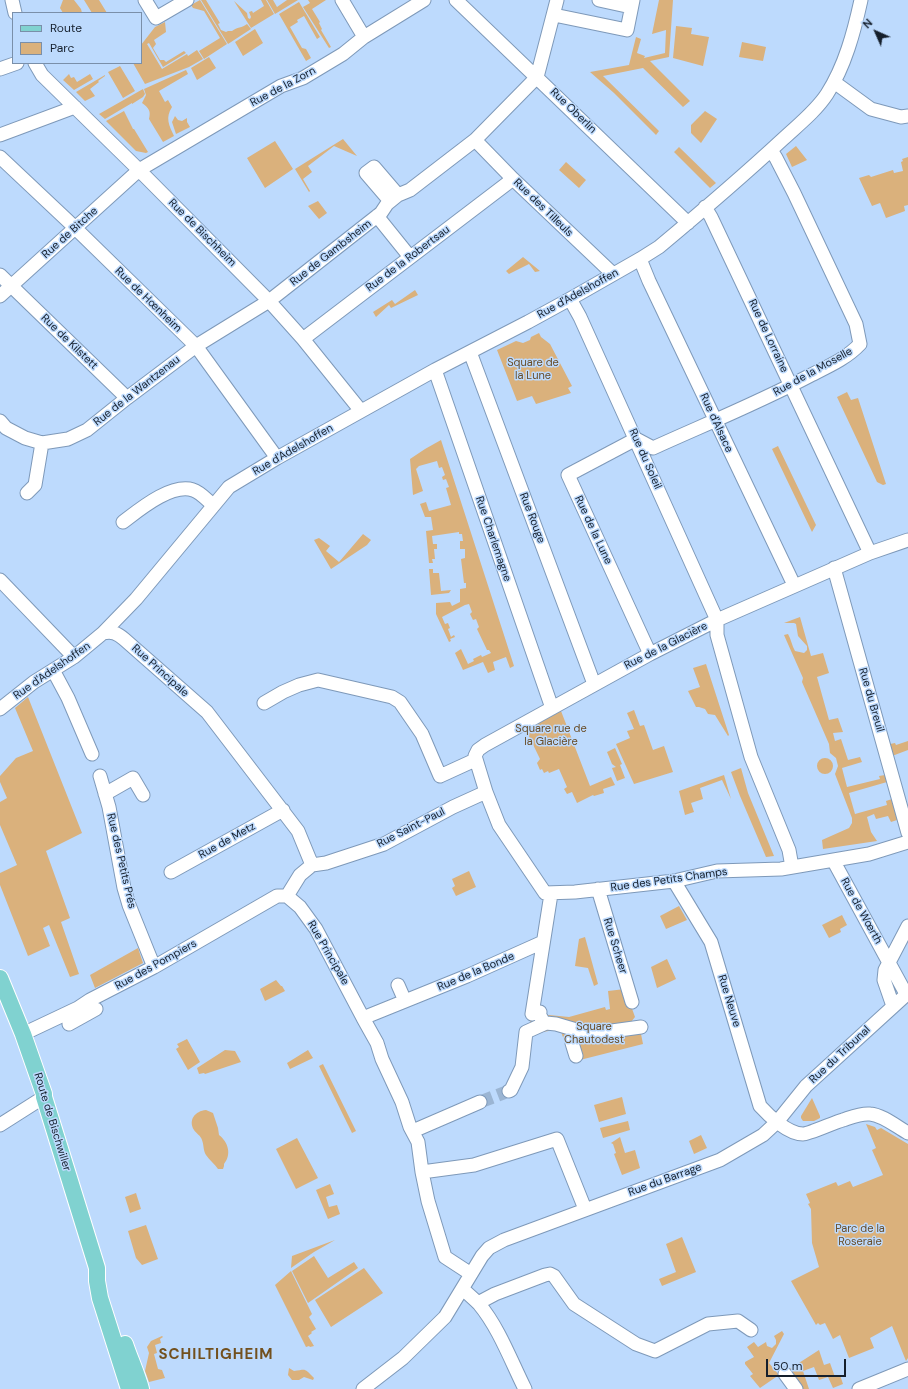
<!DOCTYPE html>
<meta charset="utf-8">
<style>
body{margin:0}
#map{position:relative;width:908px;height:1389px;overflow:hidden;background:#bddafd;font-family:"DM Sans",sans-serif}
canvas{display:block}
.legend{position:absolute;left:12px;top:12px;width:130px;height:52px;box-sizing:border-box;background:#bddafd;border:1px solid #7a8fa9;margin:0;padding:5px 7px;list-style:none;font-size:12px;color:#151f2c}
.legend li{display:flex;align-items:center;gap:8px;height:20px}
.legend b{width:20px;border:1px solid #7a8fa9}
.north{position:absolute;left:856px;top:12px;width:40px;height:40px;-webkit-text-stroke:3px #bddafd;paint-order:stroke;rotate:315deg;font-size:11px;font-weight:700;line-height:16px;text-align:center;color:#151f2c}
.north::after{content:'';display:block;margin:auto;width:14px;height:18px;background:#151f2c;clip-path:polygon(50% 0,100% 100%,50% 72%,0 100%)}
.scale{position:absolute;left:766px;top:1359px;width:80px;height:18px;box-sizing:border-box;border:2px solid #151f2c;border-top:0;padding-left:5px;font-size:12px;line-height:14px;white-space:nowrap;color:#151f2c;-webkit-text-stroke:3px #bddafd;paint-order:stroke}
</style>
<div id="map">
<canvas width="908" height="1389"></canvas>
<ul class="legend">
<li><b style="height:5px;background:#80d2d0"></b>Route</li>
<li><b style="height:11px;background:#dab17c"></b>Parc</li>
</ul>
<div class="north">N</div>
<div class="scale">50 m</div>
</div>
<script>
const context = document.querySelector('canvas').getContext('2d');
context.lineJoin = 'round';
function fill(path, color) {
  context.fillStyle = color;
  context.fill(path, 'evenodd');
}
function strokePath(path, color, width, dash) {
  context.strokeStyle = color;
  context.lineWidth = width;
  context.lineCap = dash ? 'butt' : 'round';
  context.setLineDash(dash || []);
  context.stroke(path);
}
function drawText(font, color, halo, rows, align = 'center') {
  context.font = font + ' "DM Sans",sans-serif';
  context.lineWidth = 3;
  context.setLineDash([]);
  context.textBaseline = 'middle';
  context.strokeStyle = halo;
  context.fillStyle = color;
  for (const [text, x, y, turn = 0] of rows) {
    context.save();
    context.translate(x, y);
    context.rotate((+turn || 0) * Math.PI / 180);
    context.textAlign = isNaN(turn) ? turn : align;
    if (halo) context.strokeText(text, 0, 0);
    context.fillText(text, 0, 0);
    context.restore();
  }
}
fill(new Path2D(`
 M63,0H74L81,9L82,13H63L60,8Z
 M84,0H99L107,13H92Z
 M200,0L227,44L204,59L199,51L220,38L204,11L193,8L191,5Z
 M201,0H206L220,23L218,24L221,30L226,32L228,31H232C237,27 242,28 247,24L251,29L228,44Z
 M261,0H266L274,14L251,28L234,1L247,13L248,18L250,19L251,17L249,12L252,11L253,13L264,6Z
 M267,0H273L277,7L287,0H298L275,14Z
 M308,0H326L312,9L320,22L319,23L322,29L321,30L331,47L329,48L303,7L310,3Z
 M659,0H673L669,57L650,61L690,101L683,107L643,68L603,76L659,131L656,135L614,93L590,72L629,65L636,37L641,39L637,53L645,56L644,58L665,53L666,30L652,34Z
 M299,2L320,37L317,39L304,16L297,20L298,22L290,27L302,48L306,49L311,58L306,61L279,14Z
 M165,22L166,32L154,40L156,44L153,48L160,60H164L166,62L184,51L186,53L163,67L149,43L147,44L162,69L187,54L188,56L197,50L203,59L189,67L145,84L133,63H141V45L155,27Z
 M676,26L692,28L691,34L709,37L703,66L673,58Z
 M255,29L263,43L243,56L235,42Z
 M742,42L766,47L763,61L739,57Z
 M209,57L216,68L197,80L191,68Z
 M120,66L135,91L123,98L108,72Z
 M186,70L188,74L159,91L165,102L168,100L172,107C165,118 169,125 174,136L163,142L149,119C151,111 149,108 142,103L146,95L144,89Z
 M69,74L71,78L74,77L77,82L90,74L93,79L74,90L63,80Z
 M105,75V76L98,81L99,82L90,89L95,96L85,101L76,92Z
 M143,89L145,94L143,97L132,104V103L105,119L99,114Z
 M124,111L133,129H134L148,152L146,153L136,151L106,121Z
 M705,111L717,119L701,143L691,133V125Z
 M175,116L178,120L182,121L187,118V122L190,127L176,134L172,122Z
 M343,139L357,156L334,146L308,166L312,172L303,179L310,191L309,192L295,169Z
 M275,141L293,169L265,188L247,158Z
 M796,146L807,160L792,167L786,154Z
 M679,147L716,183L710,188L674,152Z
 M908,157V205L904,206L905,211L886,218L880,203L872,206L859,178L869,175L871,177L893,170L894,173L903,171L901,162L903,161L902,159Z
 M566,162L586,180L579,188L559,170Z
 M318,201L327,213L319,219L308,206Z
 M523,257L540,271L535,272L529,264L509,274L506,271Z
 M415,290L418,295L391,308L389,305L376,317L373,312L392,300L395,304Z
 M539,333L541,337L550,344L572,386L568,388L571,393L536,404L532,396L517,401L497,350L516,341L523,343L530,340L531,337Z
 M847,392L851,400L858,398L886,484L883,485L877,482L837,397Z
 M441,440L514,666L510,668L506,657L493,662L495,670L488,673L483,662L463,670L455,653L461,649L468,664L474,661L473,659L481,655L482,657L491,653L489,650H487L477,629L479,627L476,619L473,620L470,614L472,612L469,604L465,605L442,617L445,624L448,623L450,628L448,629L451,637L454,635L455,637L450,639L451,641L449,642L436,614V603L450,602L452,606L460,602V589L466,588V583H464L461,559L465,558V549H460V541H463L462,534H459V532L432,536L433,544H437V549H434L435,559H432L433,563H429L426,531L433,530L431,517H425L420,504L426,502L429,511L451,505L446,488L449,487L446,479L443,480L442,477L445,475L442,467L439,468L437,461L419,466L416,469L423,491L413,495L410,459L425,449Z
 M778,446L816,525L812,532L772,449Z
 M363,534L371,540L367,545L331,569L314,540L319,538L330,546L326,551L339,562Z
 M429,569H433V573H439L441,591L451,590L449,593L431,595Z
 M800,617L811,656L823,653L829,673L817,677L829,720L838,718L843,732L833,733L835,741L841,739L848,760L860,757L862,762L842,768L847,787L880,779L879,776L885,775L887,782L849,793L855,814L887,805L886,801L892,799L897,820L891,822L888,816L876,819L874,814L867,817L871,832L877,841L823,849L822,840L849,828L852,823V818L835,774L838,766L836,758L830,753L829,744L802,682L803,678L784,635L788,634C791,639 792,646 795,651L804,653L807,650V646L798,636L796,624L794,623H784Z
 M706,664L729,735L728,736L715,715L708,714L705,709L699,707H696L688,691L700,687L693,668Z
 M28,697L82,833L46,851L70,918L61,922L79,974L70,977L49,925L43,928L50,946L28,956L0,885V873L17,865L0,825V802L7,798L0,782V776L16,758L33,751L15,708Z
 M634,710L640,726L644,725L653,750L664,746L673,772L634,784L616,744L630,738L627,731L634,729L627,713Z
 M561,711L590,786L611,777L615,785L603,789L604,793L594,796L593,795L577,803L572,792L567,794L564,789L567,787L559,769L549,773L548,771L544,773L542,769L540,770L537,763L540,759L526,730Z
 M908,741V750L892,756L890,744L895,743L896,745Z
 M615,748L622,764L620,765L625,778L617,781L612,768L616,767L612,764L607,752Z
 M817 766a8 8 0 1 1 16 0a8 8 0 1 1-16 0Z
 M741,768L748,793L774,856L766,857L740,796L731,772Z
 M724,775L731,799L722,780L700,788L703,799L691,803L694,812L685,815L679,791Z
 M469,871L476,887L456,896L452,888L455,886L452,879Z
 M679,906L687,920L666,929L660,916Z
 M842,915L847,925L840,929L841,932L829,938L822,925Z
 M585,937L598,984L594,986L588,968L575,966L579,939Z
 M138,948L143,963L95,988L90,975Z
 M667,959L676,979L657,988L651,967Z
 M276,980L281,986H282L285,991L265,1001L260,989Z
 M625,989L635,1017L631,1022L637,1034H641L643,1044L572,1062L560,1029L531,1034L530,1018L539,1014L569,1017L605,1007L606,1010L610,1009L608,991Z
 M187,1039L200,1062L188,1070L176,1049L179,1047L177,1044Z
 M225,1050L235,1051L241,1062L205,1074L204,1073L199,1074L197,1068Z
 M308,1050L313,1058L290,1069L287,1063Z
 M323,1064L356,1131L352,1133L319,1066Z
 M622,1097L626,1114L599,1122L594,1105Z
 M812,1098L820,1116V1118L814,1121H803L801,1118V1116Z
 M206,1110L213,1113L218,1128L219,1135C228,1142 232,1154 224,1164V1166L223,1169H218C215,1164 209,1160 206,1155C203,1150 204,1145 202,1140C201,1136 196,1133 194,1130C188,1120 195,1111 206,1110Z
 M628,1121L630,1130L603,1138L600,1128Z
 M866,1124L875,1127L877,1130L881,1128L908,1144V1358L906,1361L892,1326L870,1338L874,1348L849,1358L840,1335L833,1339L825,1323L820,1325L818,1323L816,1325L791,1281L819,1267L812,1243L811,1209L808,1204L810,1203L806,1194L836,1182L838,1186L850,1181L853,1187L883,1175L872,1150L876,1148Z
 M701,1135L707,1148L694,1154L689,1141Z
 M620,1137L625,1153L635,1150L640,1168L622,1175L614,1154L616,1153L613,1144L611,1143Z
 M297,1138L318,1178L296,1189L276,1149Z
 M330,1184L334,1194L326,1197L329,1207L337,1205L340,1214L328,1219L316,1190Z
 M136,1193L141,1209L130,1213L125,1197Z
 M146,1225L158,1259L142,1265L136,1258L128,1231Z
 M682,1237L696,1272L662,1286L659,1279L676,1272L666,1244Z
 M335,1240L314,1252L291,1268L292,1256Z
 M314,1256L328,1278L354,1262L358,1268L308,1303L292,1271Z
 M364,1268L383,1293L331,1327L315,1300Z
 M291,1271L312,1314L309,1317L316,1329L311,1332L312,1333L308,1336L314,1346L310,1347L309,1346L306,1347L275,1285Z
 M782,1331L784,1334L769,1363L779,1375L760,1388L750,1376L753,1374L745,1364V1362L754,1357L747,1347L754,1342L758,1347L766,1342L767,1346L772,1348L776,1344V1340L774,1336Z
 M162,1336L163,1337L160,1339L161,1343L155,1345L157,1353L154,1354L158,1369L162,1370L165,1378L149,1382L145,1371L149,1353L147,1347L151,1341Z
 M819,1350L824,1365L830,1363L835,1377L840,1375L843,1384L833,1388L828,1377L819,1380L814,1367L803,1371L809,1389H803L788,1370Z
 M289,1368L294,1371C307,1369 304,1368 314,1378L313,1380L304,1377L299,1380H292L288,1375Z`), '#dab17c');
strokePath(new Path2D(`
 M480,1102L509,1091`), '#9bb5d3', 13, [13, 6]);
const minor = new Path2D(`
 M12,0L15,13
 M145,0L156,18L187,0
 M342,0L364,37
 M456,0L688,223
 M599,0L631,7
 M554,15L627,30L633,0
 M35,63L42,75L139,170L269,301L303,339L361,411
 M0,69L17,63
 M834,82L871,109L901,117L908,116
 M0,135L75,107
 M475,140L513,179L613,274
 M0,157L68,221L196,346L277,458
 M390,201L366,173L374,167L398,195
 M705,207L711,217L870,553
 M377,216L410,257
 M640,259L649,281L794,585
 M0,275L127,398
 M0,296L139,170L281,86L303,78L343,54L364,37L424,0
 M570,299L580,317L717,620V635L751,757L789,850L792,867
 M303,339L513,179
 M470,352L594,684
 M435,370L552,708
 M0,421L6,428L25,438L42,443L68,439L87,430L127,398L196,346L269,301L381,213L387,204L398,195L410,190L475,140L537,77L557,0
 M27,493L35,485L42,443
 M123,522C139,510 171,483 193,490C200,492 207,500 213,505
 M908,540L870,553L717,620L650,654L485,745L478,750L475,756L486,792L499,825L545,893L575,892L674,881L717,871L781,869L869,854L908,842
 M834,568L908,833
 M0,580L74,657
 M103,633C112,631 117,633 124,639L207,712L298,831L312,865
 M650,654L568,475L636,439L653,448C706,424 760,402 811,375C829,366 847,358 860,344L856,324L794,193L776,158L771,150
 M53,670L68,698L92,754
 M264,703L283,692L299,685L318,680L392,697L400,702L422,734L440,776L475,760
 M0,709L34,682L74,657L103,633L136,599L229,487L277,458L435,370L528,322L570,299L640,259L659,247C701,212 743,176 783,139C798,125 816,111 827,94C845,66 854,32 861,0
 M100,776L109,807L124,888L129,905L154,967
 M105,794L133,778L143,795
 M833,860L906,994
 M171,872L283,810
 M674,881L711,942L760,1106C769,1116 788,1134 803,1134C809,1134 835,1122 843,1120C852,1117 861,1113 870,1114C883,1115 897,1127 908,1133
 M598,889L632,1002
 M287,896L300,907L316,929L363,1018L377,1043L382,1059L402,1102L410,1127L418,1142L422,1172L428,1201L445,1257L471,1274
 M287,896L300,875L312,865L326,863L384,844L453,807L486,792
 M398,985L405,1001
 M893,1006L884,980L885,970L908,926
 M363,1018L467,976L543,942
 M544,1023L539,1014L540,1012L532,1014L551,894
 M69,1024L96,1009
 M573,1029L572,1043L576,1056
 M23,1034L78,1008L90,1000L154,967L277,896H287
 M509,1091L511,1090L522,1067L526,1032L546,1023L556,1024L590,1034L641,1027
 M0,1125L44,1097
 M413,1131L480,1102
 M422,1172L474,1165L557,1139L585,1209
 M463,1289C468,1294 474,1299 479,1304C499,1328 511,1361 525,1389
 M478,1303L495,1294L545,1275L550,1274L554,1276L574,1304L636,1344L655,1351L708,1324L738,1321L751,1330
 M785,1374L796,1389
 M363,1389L403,1358L445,1317L482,1256L489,1248L504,1240L720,1160L763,1135L777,1122L806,1086L908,993
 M859,1389L908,1369`);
const major = new Path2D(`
 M0,978L23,1034L44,1094V1097L97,1268V1281L100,1298L129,1389
 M125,1344C130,1359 137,1374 141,1389`);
strokePath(minor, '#7e99b9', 15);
strokePath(major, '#fff', 18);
strokePath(minor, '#fff', 13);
strokePath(major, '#80d2d0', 16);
drawText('11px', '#151f2c', '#bddafd', [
 ["Rue de la Zorn",283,87,-28],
 ["Rue Oberlin",573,111,44],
 ["Rue des Tilleuls",543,208,44],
 ["Rue de Bitche",70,233,-42],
 ["Rue de Bischheim",202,233,45],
 ["Rue de Gambsheim",331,253,-38],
 ["Rue de la Robertsau",408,259,-37],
 ["Rue d'Adelshoffen",578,294,-29],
 ["Rue de Hœnheim",148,300,44],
 ["Rue de Lorraine",768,336,65],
 ["Rue de Kilstett",69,342,44],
 ["Rue de la Moselle",813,372,-29],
 ["Rue de la Wantzenau",137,391,-38],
 ["Rue d'Alsace",716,423,65],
 ["Rue d'Adelshoffen",293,450,-30],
 ["Rue du Soleil",645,459,66],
 ["Rue Rouge",532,518,69],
 ["Rue de la Lune",593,530,65],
 ["Rue Charlemagne",493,539,71],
 ["Rue de la Glacière",666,646,-27],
 ["Rue d'Adelshoffen",52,671,-35],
 ["Rue Principale",160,671,42],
 ["Rue du Breuil",871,700,74],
 ["Rue Saint-Paul",411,828,-27],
 ["Rue de Metz",227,841,-29],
 ["Rue des Petits Prés",121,861,77],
 ["Rue des Petits Champs",669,880,-8],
 ["Rue de Wœrth",861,911,61],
 ["Rue Scheer",615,946,73],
 ["Rue Principale",328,953,60],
 ["Rue des Pompiers",156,965,-29],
 ["Rue de la Bonde",476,972,-23],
 ["Rue Neuve",729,1001,73],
 ["Rue du Tribunal",840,1055,-43],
 ["Route de Bischwiller",52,1122,73],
 ["Rue du Barrage",665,1180,-20]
]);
drawText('11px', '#684c27', '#bddafd', [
 ["Square de",533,363],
 ["la Lune",533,376],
 ["Square rue de",551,729],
 ["la Glacière",551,742],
 ["Square",594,1027],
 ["Chautodest",594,1040],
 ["Parc de la",860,1229],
 ["Roseraie",860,1242]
]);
context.letterSpacing = '1px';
drawText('bold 15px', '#72501e', '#bddafd', [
 ["SCHILTIGHEIM",216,1355]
]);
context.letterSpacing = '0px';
</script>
